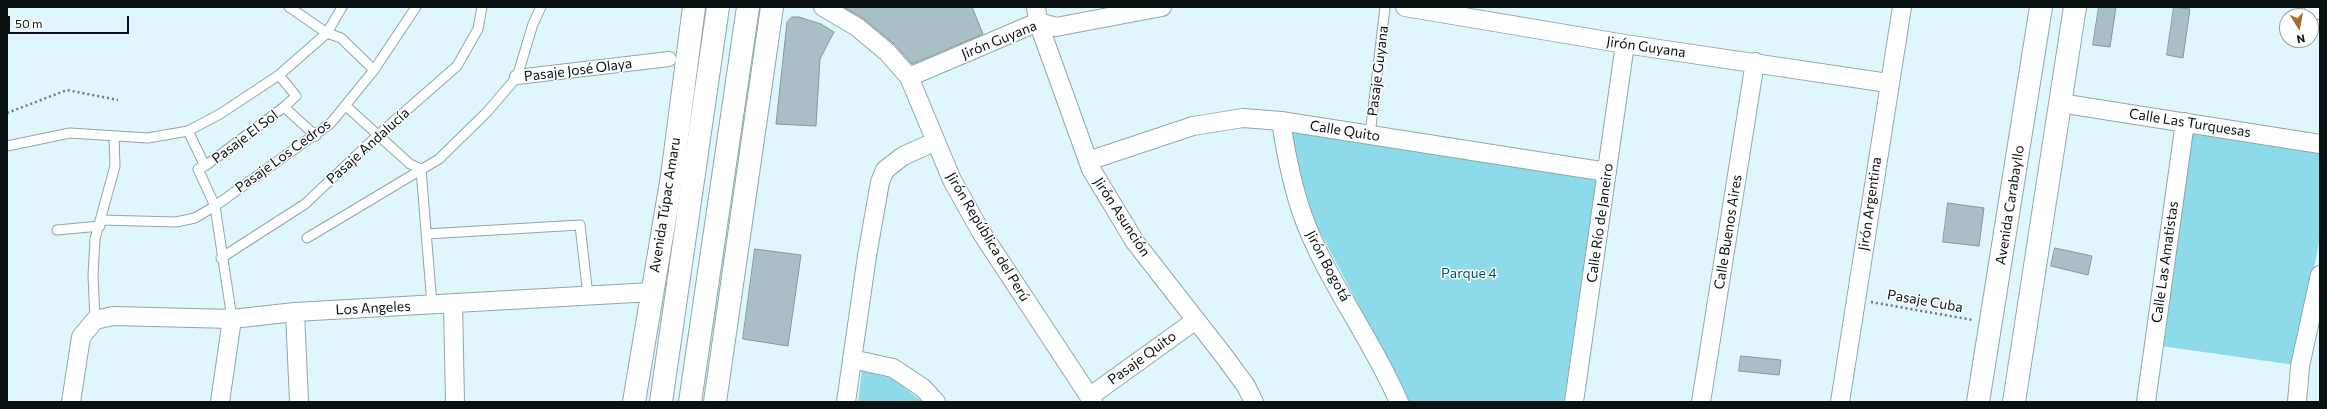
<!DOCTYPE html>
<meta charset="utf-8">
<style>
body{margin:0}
#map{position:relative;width:2327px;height:409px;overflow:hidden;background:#dff7fc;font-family:Commissioner,sans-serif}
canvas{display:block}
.frame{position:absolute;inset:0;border:8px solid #091113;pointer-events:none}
.north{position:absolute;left:2279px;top:8px;width:40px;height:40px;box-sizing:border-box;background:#fff;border:1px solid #9da0a1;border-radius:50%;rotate:170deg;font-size:11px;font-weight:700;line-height:16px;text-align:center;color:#091113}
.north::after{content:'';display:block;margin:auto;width:14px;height:18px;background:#a86b2f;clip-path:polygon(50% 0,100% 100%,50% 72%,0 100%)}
.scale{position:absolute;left:8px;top:16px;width:121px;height:18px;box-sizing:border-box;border:2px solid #091113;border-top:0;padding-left:5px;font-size:12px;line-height:14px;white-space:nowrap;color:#091113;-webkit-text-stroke:3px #fff;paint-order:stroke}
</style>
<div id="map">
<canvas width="2327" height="409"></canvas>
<div class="frame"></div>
<div class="north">N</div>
<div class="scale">50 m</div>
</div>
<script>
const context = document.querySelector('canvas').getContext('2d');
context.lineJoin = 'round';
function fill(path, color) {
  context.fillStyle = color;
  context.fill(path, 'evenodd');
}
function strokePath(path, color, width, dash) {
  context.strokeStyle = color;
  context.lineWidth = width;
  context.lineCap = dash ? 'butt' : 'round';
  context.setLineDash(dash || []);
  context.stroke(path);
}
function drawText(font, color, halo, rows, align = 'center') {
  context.font = font + ' Commissioner,sans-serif';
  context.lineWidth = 3;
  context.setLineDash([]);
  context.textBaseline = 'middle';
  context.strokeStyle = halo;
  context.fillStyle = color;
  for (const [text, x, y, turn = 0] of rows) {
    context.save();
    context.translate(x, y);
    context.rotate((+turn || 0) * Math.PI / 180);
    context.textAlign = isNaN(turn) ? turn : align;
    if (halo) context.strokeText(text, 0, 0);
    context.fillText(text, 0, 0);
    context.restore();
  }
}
fill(new Path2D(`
 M1290,130L1598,178L1566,402H1409L1316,224L1297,174Z
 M2190,131L2320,153V237L2295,365L2161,346Z
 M862,370L893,379L923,402H858Z`), '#8ddaea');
const building = new Path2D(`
 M844,7H972L983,34L912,64L894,44L864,19Z
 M2099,7H2116L2110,47L2093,45Z
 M2174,7L2190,9L2183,58L2167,55Z
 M792,17H799L821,24L834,32L820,59L816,126L776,124L787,22Z
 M1948,203L1984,208L1979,246L1943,242Z
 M2055,248L2092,256L2088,275L2051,266Z
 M755,249L801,255L788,346L743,339Z
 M1741,356L1781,360L1779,375L1739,371Z`);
fill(building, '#a8bfc4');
strokePath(building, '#83999e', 1);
const service = new Path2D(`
 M289,7L327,33L341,38L374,70
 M279,75L296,96L284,107L316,136
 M346,106L410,164L421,169
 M188,131L205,166L198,169L215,206L232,319
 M1370,135L1385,7
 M7,146L70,133L148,138L188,131L220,114L279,75L327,33L342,7
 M205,166L284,107
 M421,169L432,305
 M101,220L176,222L195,218L215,206L331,123L374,70L416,7
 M57,230L100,226
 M426,234L580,225L588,296
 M307,238L439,159L487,112L517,77L533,24L541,7
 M221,258L305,204L377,136L457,66L478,29L482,7
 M95,320L93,275L95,239L115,166L114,137`);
const pedestrian = new Path2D(`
 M517,77L669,59`);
const minor = new Path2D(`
 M823,7L857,27L887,52L909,77L952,180L981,232L1093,402
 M1036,7L1038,22L1091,169L1135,242L1224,356L1246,386L1254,402
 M1405,7L1625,44L1888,83
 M909,77L1038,22L1056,27L1162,7
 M2060,103L2320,144
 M1281,121C1286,155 1292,186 1304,219C1328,283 1372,339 1399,402
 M1088,161L1193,126L1243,118L1281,121L1607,172
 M453,304L455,402
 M295,312L299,402
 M852,359L893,368L923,388L936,402
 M1089,397L1196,320
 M71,402L81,337L95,320L113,316L232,319L295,312L652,292
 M220,402L232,319
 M846,402L867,256L880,182L885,170L903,156L934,142
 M1574,402L1625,44
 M1701,402L1755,62
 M1840,402L1902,7
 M2146,402L2185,122
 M2297,402L2300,366L2320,275`);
const tertiary = new Path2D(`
 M2316,7L2320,8`);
const secondary = new Path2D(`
 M634,402L672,176L694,7
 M715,402L772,7
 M1978,402L2041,7
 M2014,402L2075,7`);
const trunk = new Path2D(`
 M661,402L718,7
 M690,402L748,7`);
strokePath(service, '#90a7ac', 11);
strokePath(pedestrian, '#90a7ac', 16);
strokePath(minor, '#90a7ac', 20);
strokePath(tertiary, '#90a7ac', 24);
strokePath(secondary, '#90a7ac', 24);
strokePath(trunk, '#90a7ac', 24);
strokePath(new Path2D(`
 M7,113L67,90L118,100
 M1871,302L1973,320`), '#6b7a7e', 2.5, [2, 3]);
strokePath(service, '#fff', 9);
strokePath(pedestrian, '#fff', 14);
strokePath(minor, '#fff', 18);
strokePath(tertiary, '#fff', 22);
strokePath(secondary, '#fff', 22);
strokePath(trunk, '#fff', 22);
drawText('14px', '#091113', '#fff', [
 ["Jirón Guyana",999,40,-22],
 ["Jirón Guyana",1646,47,8],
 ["Pasaje José Olaya",578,70,-7],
 ["Pasaje Guyana",1378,71,-83],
 ["Calle Las Turquesas",2190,123,9],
 ["Calle Quito",1345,131,9],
 ["Pasaje El Sol",245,137,-37],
 ["Pasaje Andalucía",368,146,-42],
 ["Pasaje Los Cedros",283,156,-36],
 ["Jirón Argentina",1870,204,-82],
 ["Avenida Túpac Amaru",665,205,-81],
 ["Avenida Carabayllo",2010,205,-81],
 ["Jirón Asunción",1122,217,57],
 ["Calle Río de Janeiro",1600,223,-82],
 ["Calle Buenos Aires",1728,232,-81],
 ["Jirón República del Perú",988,237,59],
 ["Calle Las Amatistas",2165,262,-82],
 ["Jirón Bogotá",1328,266,62],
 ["Pasaje Cuba",1925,301,10],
 ["Los Angeles",373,308,-3],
 ["Pasaje Quito",1142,358,-36]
]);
drawText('14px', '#005461', '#fff', [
 ["Parque 4",1469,273]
]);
</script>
